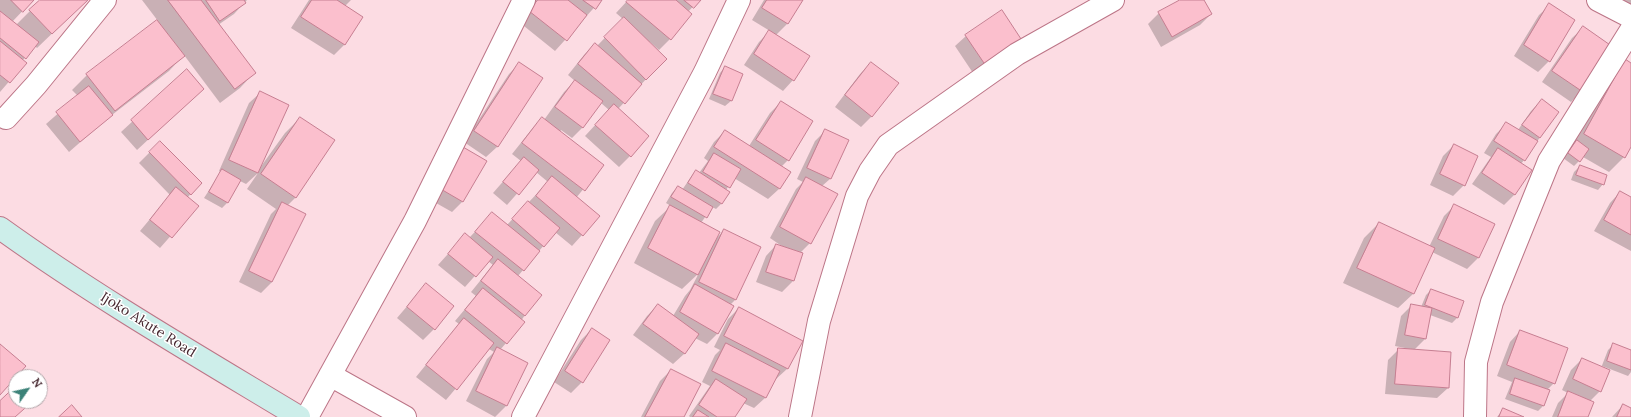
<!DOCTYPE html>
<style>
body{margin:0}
#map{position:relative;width:1631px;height:417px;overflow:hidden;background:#fcdce3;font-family:Lora,serif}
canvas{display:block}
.north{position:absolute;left:8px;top:369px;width:40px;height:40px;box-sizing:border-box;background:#fff;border:1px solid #b5a9ac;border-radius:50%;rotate:56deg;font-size:11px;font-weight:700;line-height:16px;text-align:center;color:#462830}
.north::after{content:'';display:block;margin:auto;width:14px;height:18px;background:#3c8278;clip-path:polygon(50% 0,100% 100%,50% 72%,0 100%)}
</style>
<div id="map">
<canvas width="1631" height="417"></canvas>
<div class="north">N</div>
</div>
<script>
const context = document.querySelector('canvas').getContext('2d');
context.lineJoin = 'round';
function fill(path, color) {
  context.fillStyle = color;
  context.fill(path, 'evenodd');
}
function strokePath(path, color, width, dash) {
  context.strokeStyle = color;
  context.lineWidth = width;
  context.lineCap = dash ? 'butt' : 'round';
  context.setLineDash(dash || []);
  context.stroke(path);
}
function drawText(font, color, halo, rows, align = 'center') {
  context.font = font + ' Lora,serif';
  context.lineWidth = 3;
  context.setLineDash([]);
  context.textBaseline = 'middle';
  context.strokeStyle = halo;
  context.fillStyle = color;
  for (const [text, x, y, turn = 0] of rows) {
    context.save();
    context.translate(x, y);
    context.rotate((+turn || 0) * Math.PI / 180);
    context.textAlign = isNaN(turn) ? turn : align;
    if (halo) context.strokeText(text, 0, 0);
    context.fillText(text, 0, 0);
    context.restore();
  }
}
fill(new Path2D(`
 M0,0H33L12,22L16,25L41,0H87L37,48L35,46L22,61L25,63L0,92Z
 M142,0H247L234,14L218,25L254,73L240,88L220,103L184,55L169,71L108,118L69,152L46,124L78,96L72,90L87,75L158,21Z
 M309,0H351L345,6V44L334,55L291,28Z
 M536,0H601L555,51L519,22Z
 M628,0H699L688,12L670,39L659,50L650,42L649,43L665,59L618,109L630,156L619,167L585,136L609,110L601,103L582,128L572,138L561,130L560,132L603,165L576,198L582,235L572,246L555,232L518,276L525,315L506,343L500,350L527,364L506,406L495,417L466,401L487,359L494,352L489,349L446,400L416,377L459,324L455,321L476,296L471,292L493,265L488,261L465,287L438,265L465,235L469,238L492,214L506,226L548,182L536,172L507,205L493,193L521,161L512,154L532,129L542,118L544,120L564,92L575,81L568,75L584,55L595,44L597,46L623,19L616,13Z
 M764,0H802L787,24L776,35L793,80L783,91L744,65L759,42L770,31L752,20Z
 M1182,0H1203L1211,14L1200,25L1161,47L1148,24L1159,13Z
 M1621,0H1631V10Z
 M1550,5L1549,61L1538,72L1514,56L1539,15Z
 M1583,28L1582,91L1571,102L1542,82L1572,38Z
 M966,36L1011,52L975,76L955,46Z
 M1625,60L1631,64V144L1624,157L1609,172L1583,157L1574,166L1563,158L1610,75Z
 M520,63L542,78L497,147L486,157L464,142L509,74Z
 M871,63L872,116L861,127L835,107L860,74Z
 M725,67L742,74L731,101L725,106L709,99L720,73Z
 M187,71L192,99L137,150L121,132Z
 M260,93L257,172L285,133L300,118L296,197L287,206L304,215L272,282L261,293L239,282L271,214L276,209L247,189L258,173L246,184L240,181L227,203L222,208L204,198L221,172L219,171L249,103Z
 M1542,100L1558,112L1521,164L1515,194L1504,205L1472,184L1491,157L1484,153L1496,134L1507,123L1518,130L1531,111Z
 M781,102L788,160L781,167L790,172L779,189L768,199L734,178L726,190L728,192L721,204L716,209L712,207L701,223L715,240L724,230L736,299L730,305L717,334L707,344L695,338L684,354L673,364L633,335L647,316L658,305L673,316L685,296L690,290L699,273L682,289L634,263L655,221L671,206L666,203L672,193L678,187L682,190L691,177L696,171L699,173L708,161L704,158L714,142L725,131L749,146L770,113Z
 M826,130L848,140L830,179L822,186L810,243L800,253L802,254L793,281L782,292L756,282L766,256L776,245L786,249L770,238L796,189L803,182L797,179L815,141Z
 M160,142L201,183L187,198L197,206L160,248L140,231L170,195L139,163Z
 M1454,145L1464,185L1453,196L1430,185L1443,156Z
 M486,161L463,201L452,212L429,199Z
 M1580,166L1603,184L1598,190L1571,180L1574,172Z
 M1620,192L1631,198V251L1594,231L1610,203Z
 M1455,205L1494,224L1478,258L1467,269L1432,252L1413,294L1398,308L1343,283L1364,238L1379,223L1429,247L1444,216Z
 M426,284L434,329L423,340L397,318Z
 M1431,290L1457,318L1452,323L1430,315L1425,339L1414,350L1448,388L1437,398L1385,394L1388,360L1399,349H1405V348L1395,346L1401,316L1412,305L1421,307L1426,295Z
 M739,308L801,342L787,369L776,379H775L765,398L754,408L743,403L734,417H690L689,416L710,386L702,382L715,355L720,350L714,347L728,319Z
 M592,329L582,382L571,393L554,382L581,340Z
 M1520,331L1554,383L1547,390L1543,406L1538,411L1505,399L1512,382L1497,376L1510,342Z
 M1614,344L1631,351V372L1628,376L1602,366L1600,391L1590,401L1587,417H1552L1558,403L1568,393L1562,390L1571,370L1582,359L1601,368L1608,350Z
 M671,370L683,417H641L660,381Z
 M1623,405L1631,409V417H1612Z
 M1503,410L1521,417H1497Z`), '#0003');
const building = new Path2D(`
 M11,0H34L23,12Z
 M40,0H88L52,34L29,10Z
 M168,0H201L256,73L235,89Z
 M206,0H244L246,3L220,21Z
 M312,0H337L363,17L345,45L301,17Z
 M538,0H568L587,15L567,41L529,11Z
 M583,0H602L596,9Z
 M628,0H676L692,14L671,40L626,2Z
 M684,0H701L694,8Z
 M767,0H803L788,24L762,8Z
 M1180,0H1204L1212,14L1172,37L1158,12Z
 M1549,3L1575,20L1550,62L1524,45Z
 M1002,10L1023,42L986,66L965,35Z
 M0,11L39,42L26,59L0,38Z
 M624,17L667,59L646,80L604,37Z
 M157,20L185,56L115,111L86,74Z
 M1583,26L1613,47L1583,92L1552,71Z
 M769,30L810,56L794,81L754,54Z
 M0,41L27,63L10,83L0,75Z
 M595,43L642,84L625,104L578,64Z
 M1625,59L1631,63V147L1625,158L1584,134Z
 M519,62L543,78L498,147L474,131Z
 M871,62L899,83L872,117L845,95Z
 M725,66L743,74L732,101L713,94Z
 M187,69L204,89L148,140L131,120Z
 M575,80L603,101L583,128L555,107Z
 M89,86L113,115L80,142L56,112Z
 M260,91L289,105L258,173L229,160Z
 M1542,99L1559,112L1540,138L1522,125Z
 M781,101L813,121L789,161L756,140Z
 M614,104L649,136L631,157L595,125Z
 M300,117L335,140L296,198L261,174Z
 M542,117L604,165L585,191L522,143Z
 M1506,122L1538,141L1525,161L1494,141Z
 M825,129L849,140L831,179L807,168Z
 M725,130L791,172L780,189L714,147Z
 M1577,140L1589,149L1580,162L1568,153Z
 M160,141L202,183L191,195L149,152Z
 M1454,144L1478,156L1465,186L1440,174Z
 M463,147L487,161L463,202L439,188Z
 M1498,148L1532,170L1515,195L1482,173Z
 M714,153L741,169L730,188L703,172Z
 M524,157L539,170L519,195L503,182Z
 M1580,165L1607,175L1604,185L1576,175Z
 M222,169L241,180L228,203L209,192Z
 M696,170L730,192L722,204L688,183Z
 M552,176L600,216L583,236L536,196Z
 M806,177L838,194L811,244L780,227Z
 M678,186L713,207L707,218L671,197Z
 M176,187L199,206L172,238L150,220Z
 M1620,191L1631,197V235L1604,220Z
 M528,201L560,228L544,247L512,219Z
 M282,202L306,214L272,282L249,271Z
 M1454,204L1495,224L1479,258L1438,239Z
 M670,205L720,232L698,275L648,248Z
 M492,212L540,251L524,271L475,232Z
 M1379,222L1435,248L1414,294L1357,268Z
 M724,229L761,247L736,300L699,282Z
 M465,233L493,257L476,277L448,254Z
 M776,244L803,253L794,281L766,272Z
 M498,259L542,295L525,316L481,281Z
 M426,283L454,306L435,330L407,307Z
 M695,284L734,306L718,334L680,312Z
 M483,288L525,322L507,344L465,310Z
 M1431,289L1464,301L1458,318L1425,305Z
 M658,304L699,334L685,354L643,324Z
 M1411,304L1432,308L1426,339L1405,335Z
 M739,307L803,341L788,369L724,336Z
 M464,318L494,343L457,390L426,365Z
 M592,328L610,340L583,383L565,371Z
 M1520,330L1568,348L1555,384L1507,365Z
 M726,343L780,371L766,398L712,371Z
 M1613,343L1631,350V370L1607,361Z
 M0,344L26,366L0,395Z
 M497,347L528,363L507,406L476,391Z
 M1398,348L1451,352L1449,388L1395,384Z
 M1582,358L1610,370L1601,392L1573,379Z
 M671,369L701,384L684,417H645Z
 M1515,378L1550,390L1544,406L1510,394Z
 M716,379L747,399L735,417H717L699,405Z
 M16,386V401H33L15,417H0V401Z
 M1568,391L1594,402L1588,417H1558Z
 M1623,404L1631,408V417H1617Z
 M72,405L82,417H59Z
 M1503,408L1524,417H1499Z
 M698,410L709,417H693Z`);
fill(building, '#fbbfcd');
strokePath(building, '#c67e91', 1);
const minor = new Path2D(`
 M1598,0L1631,17
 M6,118L36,85L105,0
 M330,375L405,417
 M307,417L415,221L524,0
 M523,417L705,72L739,0
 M800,417L819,321L857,196L870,171L888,145L1017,54L1113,0
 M1475,417L1476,362L1492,302L1549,161L1631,30`);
const secondary = new Path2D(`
 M0,228C96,297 198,356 299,417`);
strokePath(minor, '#bc7587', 24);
strokePath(secondary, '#bc7587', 24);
strokePath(minor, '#fff', 22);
strokePath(secondary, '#cdeeea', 22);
drawText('14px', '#462830', '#fff', [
 ["Ijoko Akute Road",148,325,32]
]);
</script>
